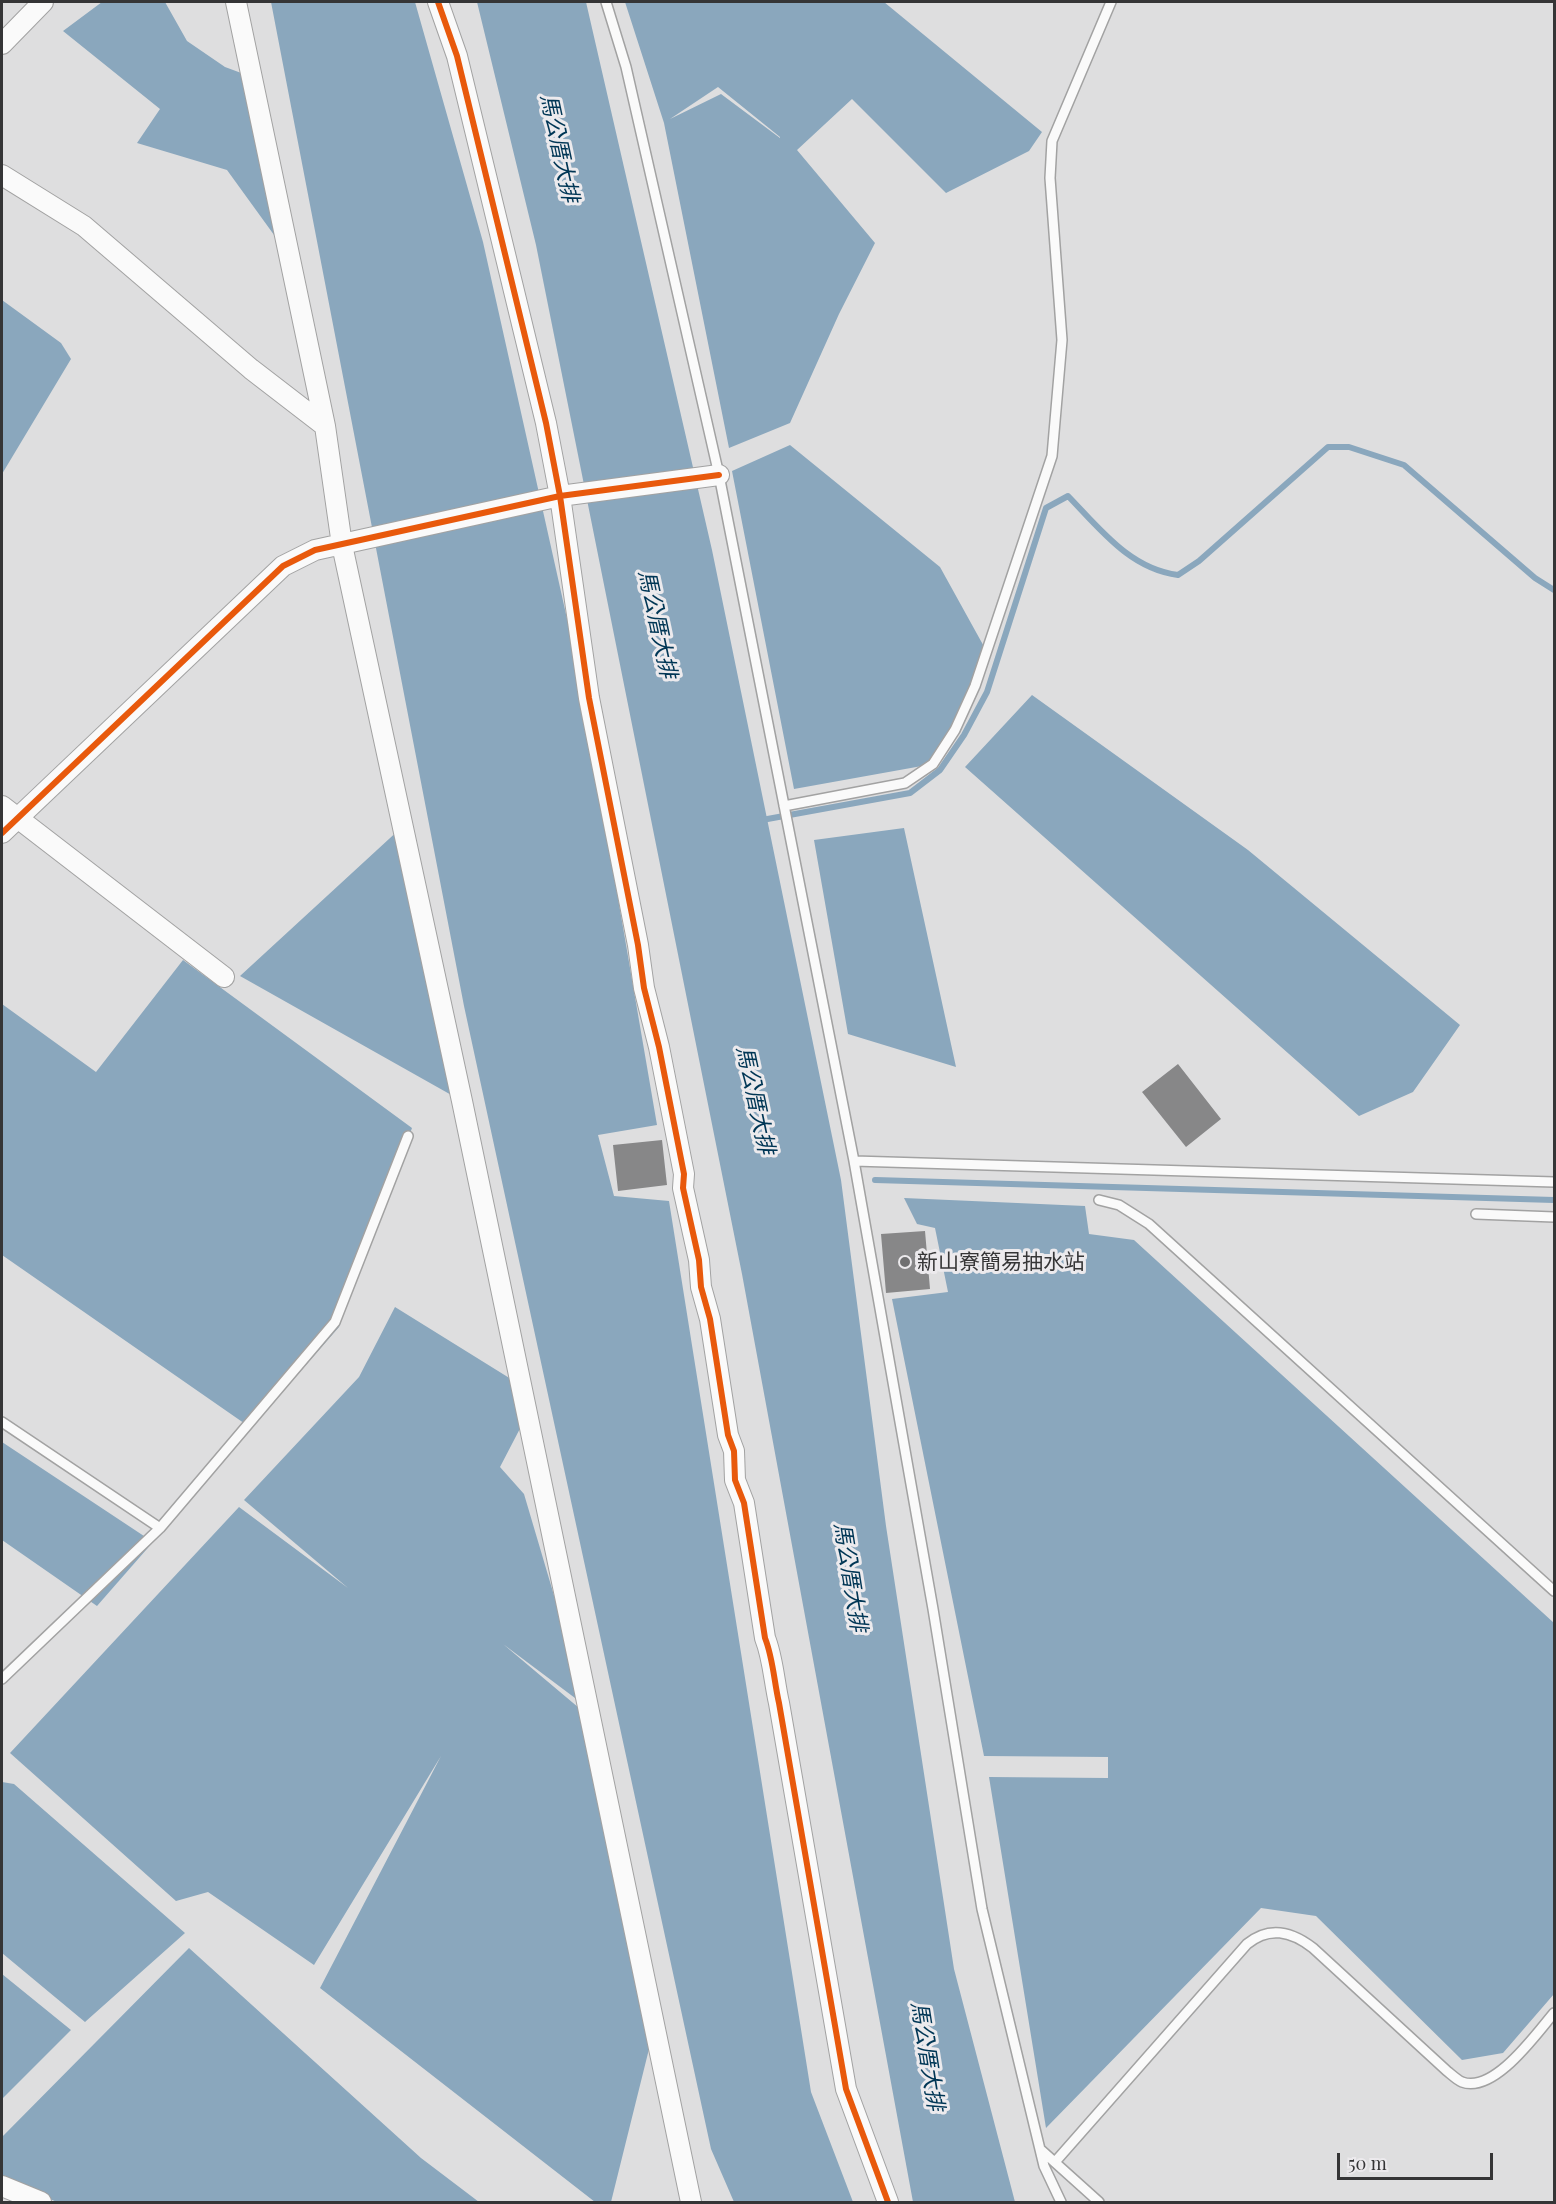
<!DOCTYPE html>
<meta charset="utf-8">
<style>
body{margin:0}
#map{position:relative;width:1556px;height:2204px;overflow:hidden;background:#dededf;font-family:"Playfair Display",serif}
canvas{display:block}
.frame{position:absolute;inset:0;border:3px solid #353536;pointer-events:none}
.scale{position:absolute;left:1337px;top:2153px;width:156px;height:27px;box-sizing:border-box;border:3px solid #353536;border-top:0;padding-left:8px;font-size:18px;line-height:21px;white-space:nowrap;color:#353536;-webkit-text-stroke:4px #eceaed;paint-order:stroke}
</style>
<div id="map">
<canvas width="1556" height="2204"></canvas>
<div class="frame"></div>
<div class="scale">50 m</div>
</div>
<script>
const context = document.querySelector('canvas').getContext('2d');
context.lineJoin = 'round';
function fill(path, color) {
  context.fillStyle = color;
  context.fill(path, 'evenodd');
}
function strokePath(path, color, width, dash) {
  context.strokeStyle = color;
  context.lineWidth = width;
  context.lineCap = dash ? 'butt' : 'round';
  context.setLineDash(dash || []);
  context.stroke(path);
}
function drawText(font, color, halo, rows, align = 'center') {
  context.font = font + ' "Playfair Display","Noto Sans TC",serif';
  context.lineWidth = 6;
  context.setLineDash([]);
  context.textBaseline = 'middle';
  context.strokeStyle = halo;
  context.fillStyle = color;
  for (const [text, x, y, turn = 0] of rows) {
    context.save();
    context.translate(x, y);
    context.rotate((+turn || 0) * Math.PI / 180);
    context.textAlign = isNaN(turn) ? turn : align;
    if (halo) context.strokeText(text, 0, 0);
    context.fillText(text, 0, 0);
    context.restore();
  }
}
fill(new Path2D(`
 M102,2H165L187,41L225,67L252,77L290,257L227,170L137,143L160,109L63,31Z
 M271,2H415L483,242L580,677L657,1125L598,1135L614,1196L669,1201L811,2092L853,2202H734L711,2149L464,1006Z
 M477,2H586L712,550L841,1180L886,1526L954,1969L1015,2202H913L742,1274L536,245Z
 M625,2H884L1042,132L1029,151L946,193L852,99L797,150L875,243L839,314L790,423L729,448L664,123ZM718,87L780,137V138L721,94L670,119Z
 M2,300L61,343L71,359L2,474Z
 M790,445L940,567L987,652L933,764L794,789L732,471Z
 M1032,695L1248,850L1460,1025L1413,1092L1359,1116L965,767Z
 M402,827L462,1101L240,976Z
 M904,828L956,1067L848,1034L814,840Z
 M183,960L412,1128L339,1327L251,1428L2,1255V1004L96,1072Z
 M904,1198L1085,1206L1089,1234L1134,1240L1554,1623V1994L1503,2053L1462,2060L1316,1916L1261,1908L1046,2128L989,1777L1108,1778V1757L984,1756L892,1299L948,1292L935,1228L917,1224Z
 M395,1307L519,1384L526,1417L500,1467L524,1494L587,1707L503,1644L585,1713L650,2045L611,2202H595L320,1988L441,1756L314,1965L208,1892L176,1901L10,1753L239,1507L348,1588L244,1500L359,1377Z
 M2,1442L153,1542L97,1606L2,1540Z
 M2,1782L14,1784L185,1933L85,2022L2,1953Z
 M189,1948L421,2158L479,2202H57L2,2179V2137Z
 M2,1974L71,2030L2,2099Z`), '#8aa7bd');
strokePath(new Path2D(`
 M762,820L910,793L940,770L964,735L987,692L1046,508L1068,496C1100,529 1130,569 1178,575L1199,561L1328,447H1349L1404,465L1535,578L1554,590
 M875,1180L1554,1200`), '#8aa7bd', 6);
fill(new Path2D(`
 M1178,1064L1221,1119L1186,1147L1142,1092Z
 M662,1140L667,1185L618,1191L613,1145Z
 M925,1231L930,1289L886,1293L881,1234Z`), '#878788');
const lane = new Path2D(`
 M606,2L626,67L719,475L854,1161L933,1609L982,1909L1044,2166L1061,2202
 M784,806L905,783L933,764L955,730L975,686L1052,456L1062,340L1050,178L1052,141L1111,2
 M854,1161L1554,1182
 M1099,1200L1119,1205L1149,1224L1554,1591
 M1476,1214L1554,1217
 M2,1422L160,1528
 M2,1679L160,1528L335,1322L408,1136
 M1040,2149L1099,2202
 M1055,2162L1247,1944C1269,1926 1291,1931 1313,1948L1447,2071C1451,2074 1457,2080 1462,2082C1494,2094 1536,2034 1554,2013`);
const street = new Path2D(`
 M236,2L325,426L342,545L462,1101L691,2202
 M438,2L457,56L546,423L560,496L589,698L638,945L644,988L659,1047L684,1174L683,1188L699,1260L701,1287L710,1319L728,1435L734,1451L735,1480L744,1503L765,1638C773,1658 774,1681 779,1703L846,2089L888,2202
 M2,44L43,2
 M2,175L84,226L251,369L325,426
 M2,806L224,977
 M2,833L283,566L315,550L560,496L719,475
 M2,2186L41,2202`);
strokePath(lane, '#a2a2a2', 12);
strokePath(street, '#a2a2a2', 22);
strokePath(lane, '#fafafa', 9);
strokePath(street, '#fafafa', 20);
strokePath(new Path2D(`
 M438,2L457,56L546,423L560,496L589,698L638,945L644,988L659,1047L684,1174L683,1188L699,1260L701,1287L710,1319L728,1435L734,1451L735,1480L744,1503L765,1638C773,1658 774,1681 779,1703L846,2089L888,2202
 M2,833L283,566L315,550L560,496L719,475`), '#e8590c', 6);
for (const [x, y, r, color] of [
 [905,1262,6,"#707071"]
]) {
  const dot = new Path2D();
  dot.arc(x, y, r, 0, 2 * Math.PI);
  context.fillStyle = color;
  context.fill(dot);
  strokePath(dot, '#eceaed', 2);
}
drawText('21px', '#353536', '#eceaed', [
 ["新山寮簡易抽水站",917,1262]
], 'left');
drawText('italic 22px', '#003655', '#eceaed', [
 ["馬公厝大排",559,148,78],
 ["馬公厝大排",657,624,78],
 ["馬公厝大排",755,1100,78],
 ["馬公厝大排",850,1577,81],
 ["馬公厝大排",927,2056,81]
]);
</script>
